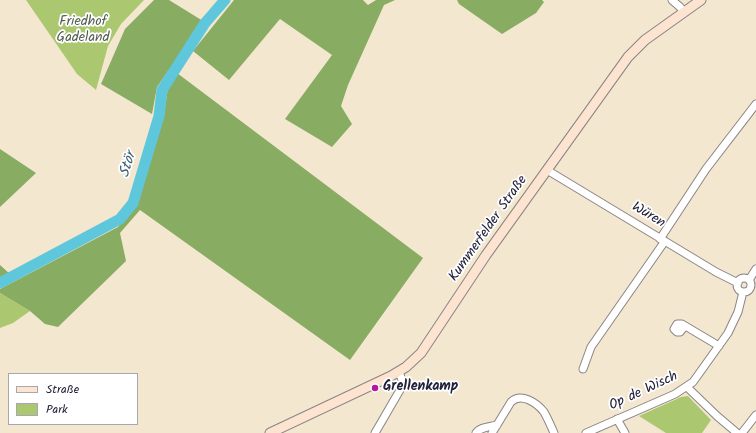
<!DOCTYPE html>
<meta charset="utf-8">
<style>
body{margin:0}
#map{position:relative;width:756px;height:433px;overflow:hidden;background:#f3e7cf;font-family:Kalam,sans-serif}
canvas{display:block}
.legend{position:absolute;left:8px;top:373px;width:130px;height:52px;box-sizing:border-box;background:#fff;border:1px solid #a7a7b1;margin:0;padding:5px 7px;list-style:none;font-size:12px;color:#22223b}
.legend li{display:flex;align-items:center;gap:8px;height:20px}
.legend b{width:20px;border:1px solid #a7a7b1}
</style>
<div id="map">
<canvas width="756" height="433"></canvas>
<ul class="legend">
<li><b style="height:5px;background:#fde4d1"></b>Straße</li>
<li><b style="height:11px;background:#abc870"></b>Park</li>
</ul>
</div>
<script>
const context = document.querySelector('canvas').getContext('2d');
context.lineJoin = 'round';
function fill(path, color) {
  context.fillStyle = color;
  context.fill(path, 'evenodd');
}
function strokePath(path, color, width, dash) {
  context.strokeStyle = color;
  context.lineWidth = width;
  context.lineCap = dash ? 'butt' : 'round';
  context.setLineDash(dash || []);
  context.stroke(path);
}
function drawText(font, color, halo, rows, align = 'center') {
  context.font = font + ' Kalam,sans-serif';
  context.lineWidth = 3.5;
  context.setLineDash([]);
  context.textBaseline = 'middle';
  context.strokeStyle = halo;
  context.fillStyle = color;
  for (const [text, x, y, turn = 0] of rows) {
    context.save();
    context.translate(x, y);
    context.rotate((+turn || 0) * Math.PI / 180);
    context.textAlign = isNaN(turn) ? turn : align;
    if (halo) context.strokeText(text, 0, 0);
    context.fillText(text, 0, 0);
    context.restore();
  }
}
fill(new Path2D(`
 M26,0H144L121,24L108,46L96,90L77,74Z
 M0,293L30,311L13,323L0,328Z
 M688,396L711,420L702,433H666L639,416L681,397Z`), '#abc870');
fill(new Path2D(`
 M154,0H169L203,21L157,87L152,114L101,84L125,29Z
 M234,0H363L368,5L376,0H395L384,5L348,85L341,106L352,124L332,147L285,119L332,55L280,19L229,80L193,51Z
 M457,0H542L544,2L536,13L502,34L459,4Z
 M177,73L423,258L350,360L140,210L120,233L126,261L58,327L45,324L30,311L0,293V289L118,227L134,206L164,115L168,87Z
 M0,149L36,173L0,207Z
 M0,265L10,274L0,279Z`), '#88ac62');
strokePath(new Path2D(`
 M0,283L120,219L133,203L159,116L162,90L205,23L225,0`), '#5fc7db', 11);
const street = new Path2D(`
 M672,0L680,7L684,12
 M547,170L716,272L738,283
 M660,239L706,169L756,104
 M737 285a7 7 0 1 1 14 0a7 7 0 1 1-14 0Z
 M749,280L756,269
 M685,326L680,332H677L674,329L677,324H682L719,346
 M583,369L591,347L665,241
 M687,387L717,416L737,433
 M617,419L625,433
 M375,433L400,390L402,380L399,372
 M476,433C480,427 489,427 497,425
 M492,433L511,402C521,392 537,403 544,412C548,419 551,426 554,433
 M586,433L675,394L693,382L728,333L738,312L743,292
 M742,433L756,415`);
const secondary = new Path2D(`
 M270,433L391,376L406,367L421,353L486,255L628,57L645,40L701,0`);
strokePath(street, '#8a8485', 9);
strokePath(secondary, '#8a8485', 11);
strokePath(street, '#fff', 7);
strokePath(secondary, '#fde4d1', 9);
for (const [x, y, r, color] of [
 [375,388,4,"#b5179e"]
]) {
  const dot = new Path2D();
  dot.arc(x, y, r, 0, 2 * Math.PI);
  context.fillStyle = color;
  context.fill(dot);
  strokePath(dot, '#fff', 1.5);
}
drawText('14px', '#525c4e', '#fff', [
 ["Friedhof",83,23],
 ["Gadeland",83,39]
]);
drawText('14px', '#22223b', '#fff', [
 ["Würen",648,216,31],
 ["Kummerfelder Straße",489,229,-55],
 ["Op de Wisch",644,392,-25]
]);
drawText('bold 14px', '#22223b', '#fff', [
 ["Grellenkamp",383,388]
], 'left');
drawText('italic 15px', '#375c73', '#fff', [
 ["Stör",129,165,-73]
]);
</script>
